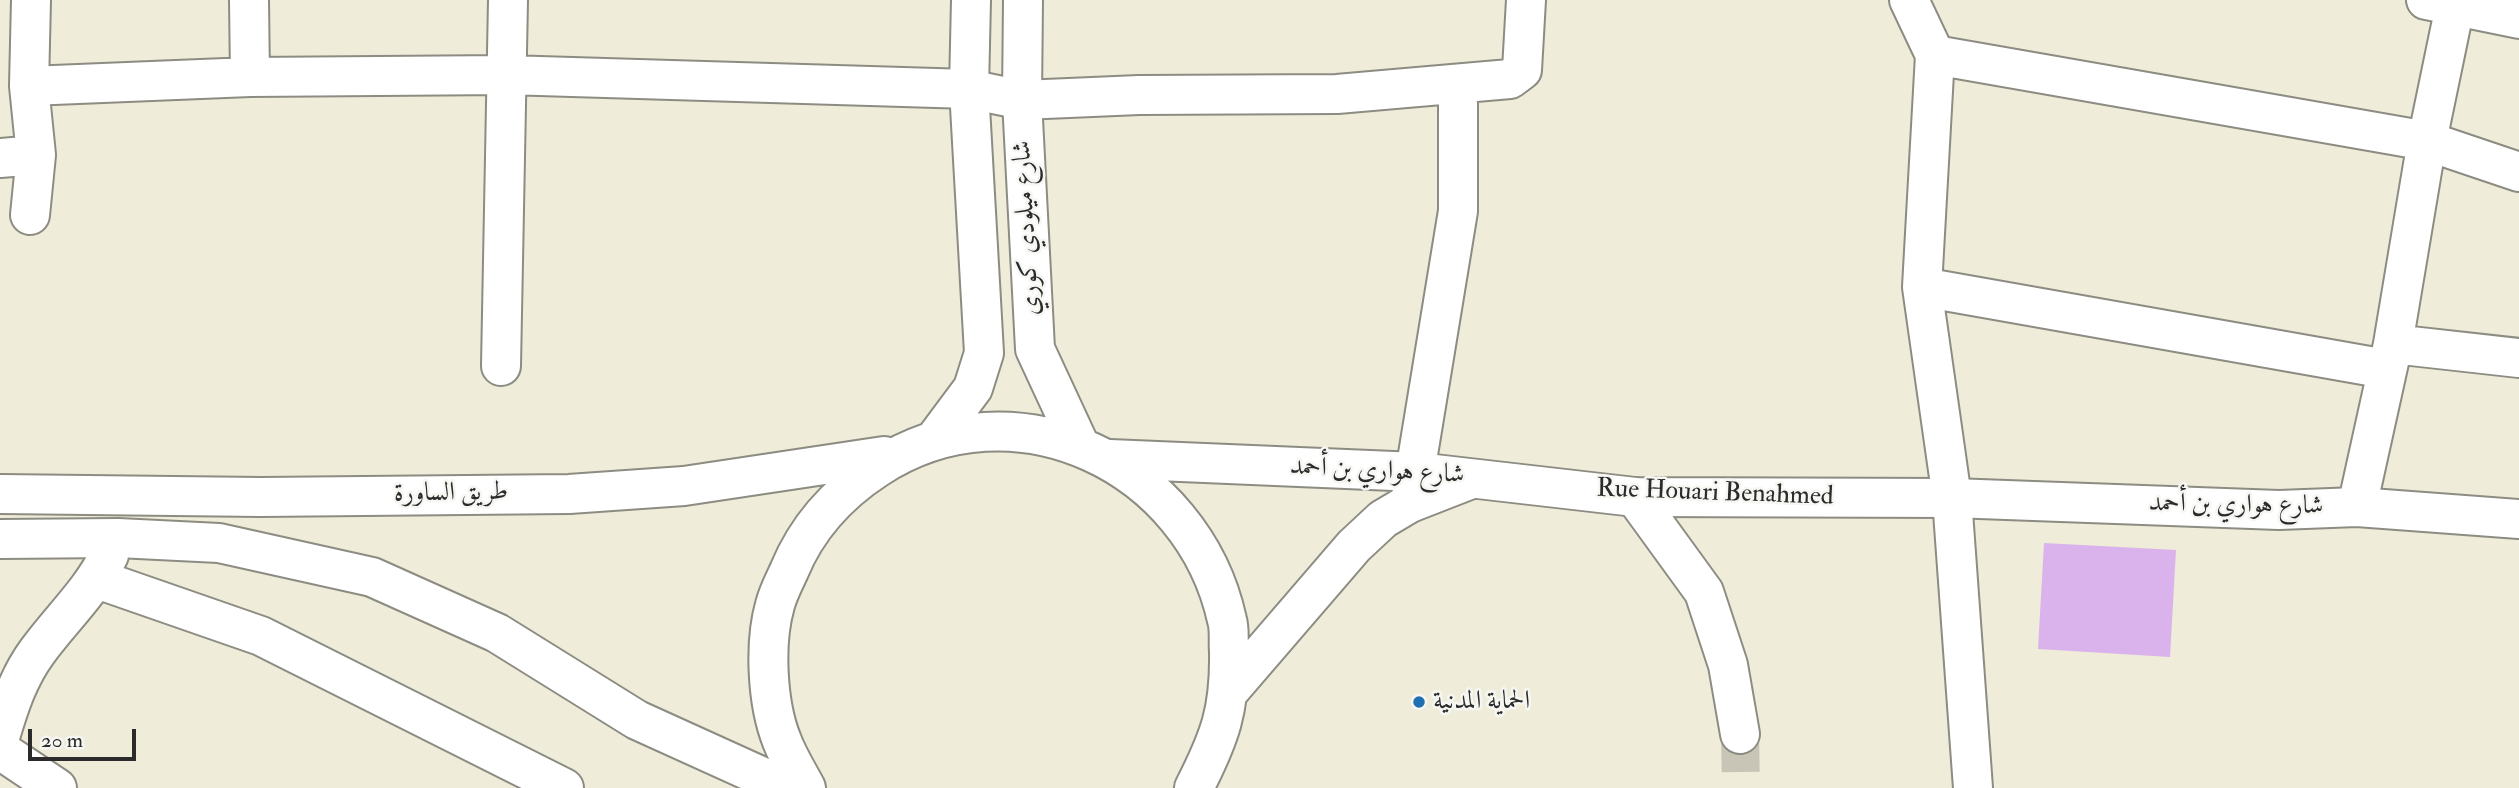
<!DOCTYPE html>
<meta charset="utf-8">
<style>
body{margin:0}
#map{position:relative;width:2519px;height:788px;overflow:hidden;background:#efecd9;font-family:"IM FELL Double Pica",serif}
canvas{display:block}
.scale{position:absolute;left:28px;top:729px;width:108px;height:32px;box-sizing:border-box;border:4px solid #2b2b2b;border-top:0;padding-left:9px;font-size:21px;line-height:24px;white-space:nowrap;color:#2b2b2b;-webkit-text-stroke:5px #f6f6f2;paint-order:stroke}
</style>
<div id="map">
<canvas width="2519" height="788"></canvas>
<div class="scale">20 m</div>
</div>
<script>
const context = document.querySelector('canvas').getContext('2d');
context.lineJoin = 'round';
function fill(path, color) {
  context.fillStyle = color;
  context.fill(path, 'evenodd');
}
function strokePath(path, color, width, dash) {
  context.strokeStyle = color;
  context.lineWidth = width;
  context.lineCap = dash ? 'butt' : 'round';
  context.setLineDash(dash || []);
  context.stroke(path);
}
function drawText(font, color, halo, rows, align = 'center') {
  context.font = font + ' "IM FELL Double Pica",Amiri,serif';
  context.lineWidth = 5;
  context.setLineDash([]);
  context.textBaseline = 'middle';
  context.strokeStyle = halo;
  context.fillStyle = color;
  for (const [text, x, y, turn = 0] of rows) {
    context.save();
    context.translate(x, y);
    context.rotate((+turn || 0) * Math.PI / 180);
    context.textAlign = isNaN(turn) ? turn : align;
    if (halo) context.strokeText(text, 0, 0);
    context.fillText(text, 0, 0);
    context.restore();
  }
}
fill(new Path2D(`
 M2044,543L2176,550L2170,657L2038,649Z`), '#dab3ec');
strokePath(new Path2D(`
 M1740,734L1741,788`), '#c8c5b6', 38, [38, 19]);
const minor = new Path2D(`
 M249,0L250,77
 M1909,0L1935,55L1922,287L1952,498L1973,788
 M2426,0L2519,19
 M1935,55L2427,141L2455,6
 M29,86L250,77L506,75L969,89L1022,100L1139,95L1337,94L1510,79L1522,70L1526,0
 M0,158L36,155
 M30,215L36,155L29,86L31,0
 M1922,287L2386,369
 M2393,344L2427,141L2519,172
 M501,366L508,0
 M1635,497L1704,592L1728,665L1740,734
 M1410,503L1458,211V84
 M2357,507L2393,344L2519,358
 M97,579L261,636L564,788
 M0,737C9,707 18,678 37,652C61,619 91,592 109,555
 M0,750L57,788`);
const major = new Path2D(`
 M1023,0L1022,100L1035,349L1080,446
 M935,439L973,388L984,353L969,89L971,0
 M1110,459L1417,472L1635,497L1952,498L2279,510L2357,507L2519,519
 M0,494L261,497L569,494L684,486L884,456
 M0,539L118,538L219,543L372,577L497,633L637,720L787,788
 M1230,690L1354,546L1383,519L1410,503L1469,480
 M806,788C798,773 788,757 782,741C767,704 764,643 775,605C778,593 784,582 789,571C807,527 837,494 877,468C1014,378 1193,464 1227,620C1230,630 1228,642 1229,652C1230,710 1220,737 1194,788`);
strokePath(minor, '#8d8c82', 42);
strokePath(major, '#8d8c82', 42);
strokePath(minor, '#fff', 38);
strokePath(major, '#fff', 38);
for (const [x, y, r, color] of [
 [1419,702,7,"#1f6fb2"]
]) {
  const dot = new Path2D();
  dot.arc(x, y, r, 0, 2 * Math.PI);
  context.fillStyle = color;
  context.fill(dot);
  strokePath(dot, '#f6f6f2', 2.5);
}
drawText('26px', '#2b2b2b', '#f6f6f2', [
 ["شارع ميلودي كوري",1028,228,-93],
 ["شارع هواري بن أحمد",1377,472,3],
 ["طريق الساورة",451,494,-1],
 ["Rue Houari Benahmed",1715,494,2],
 ["شارع هواري بن أحمد",2236,506,1]
]);
drawText('26px', '#2b2b2b', '#f6f6f2', [
 ["الحماية المدنية",1433,702]
], 'left');
</script>
